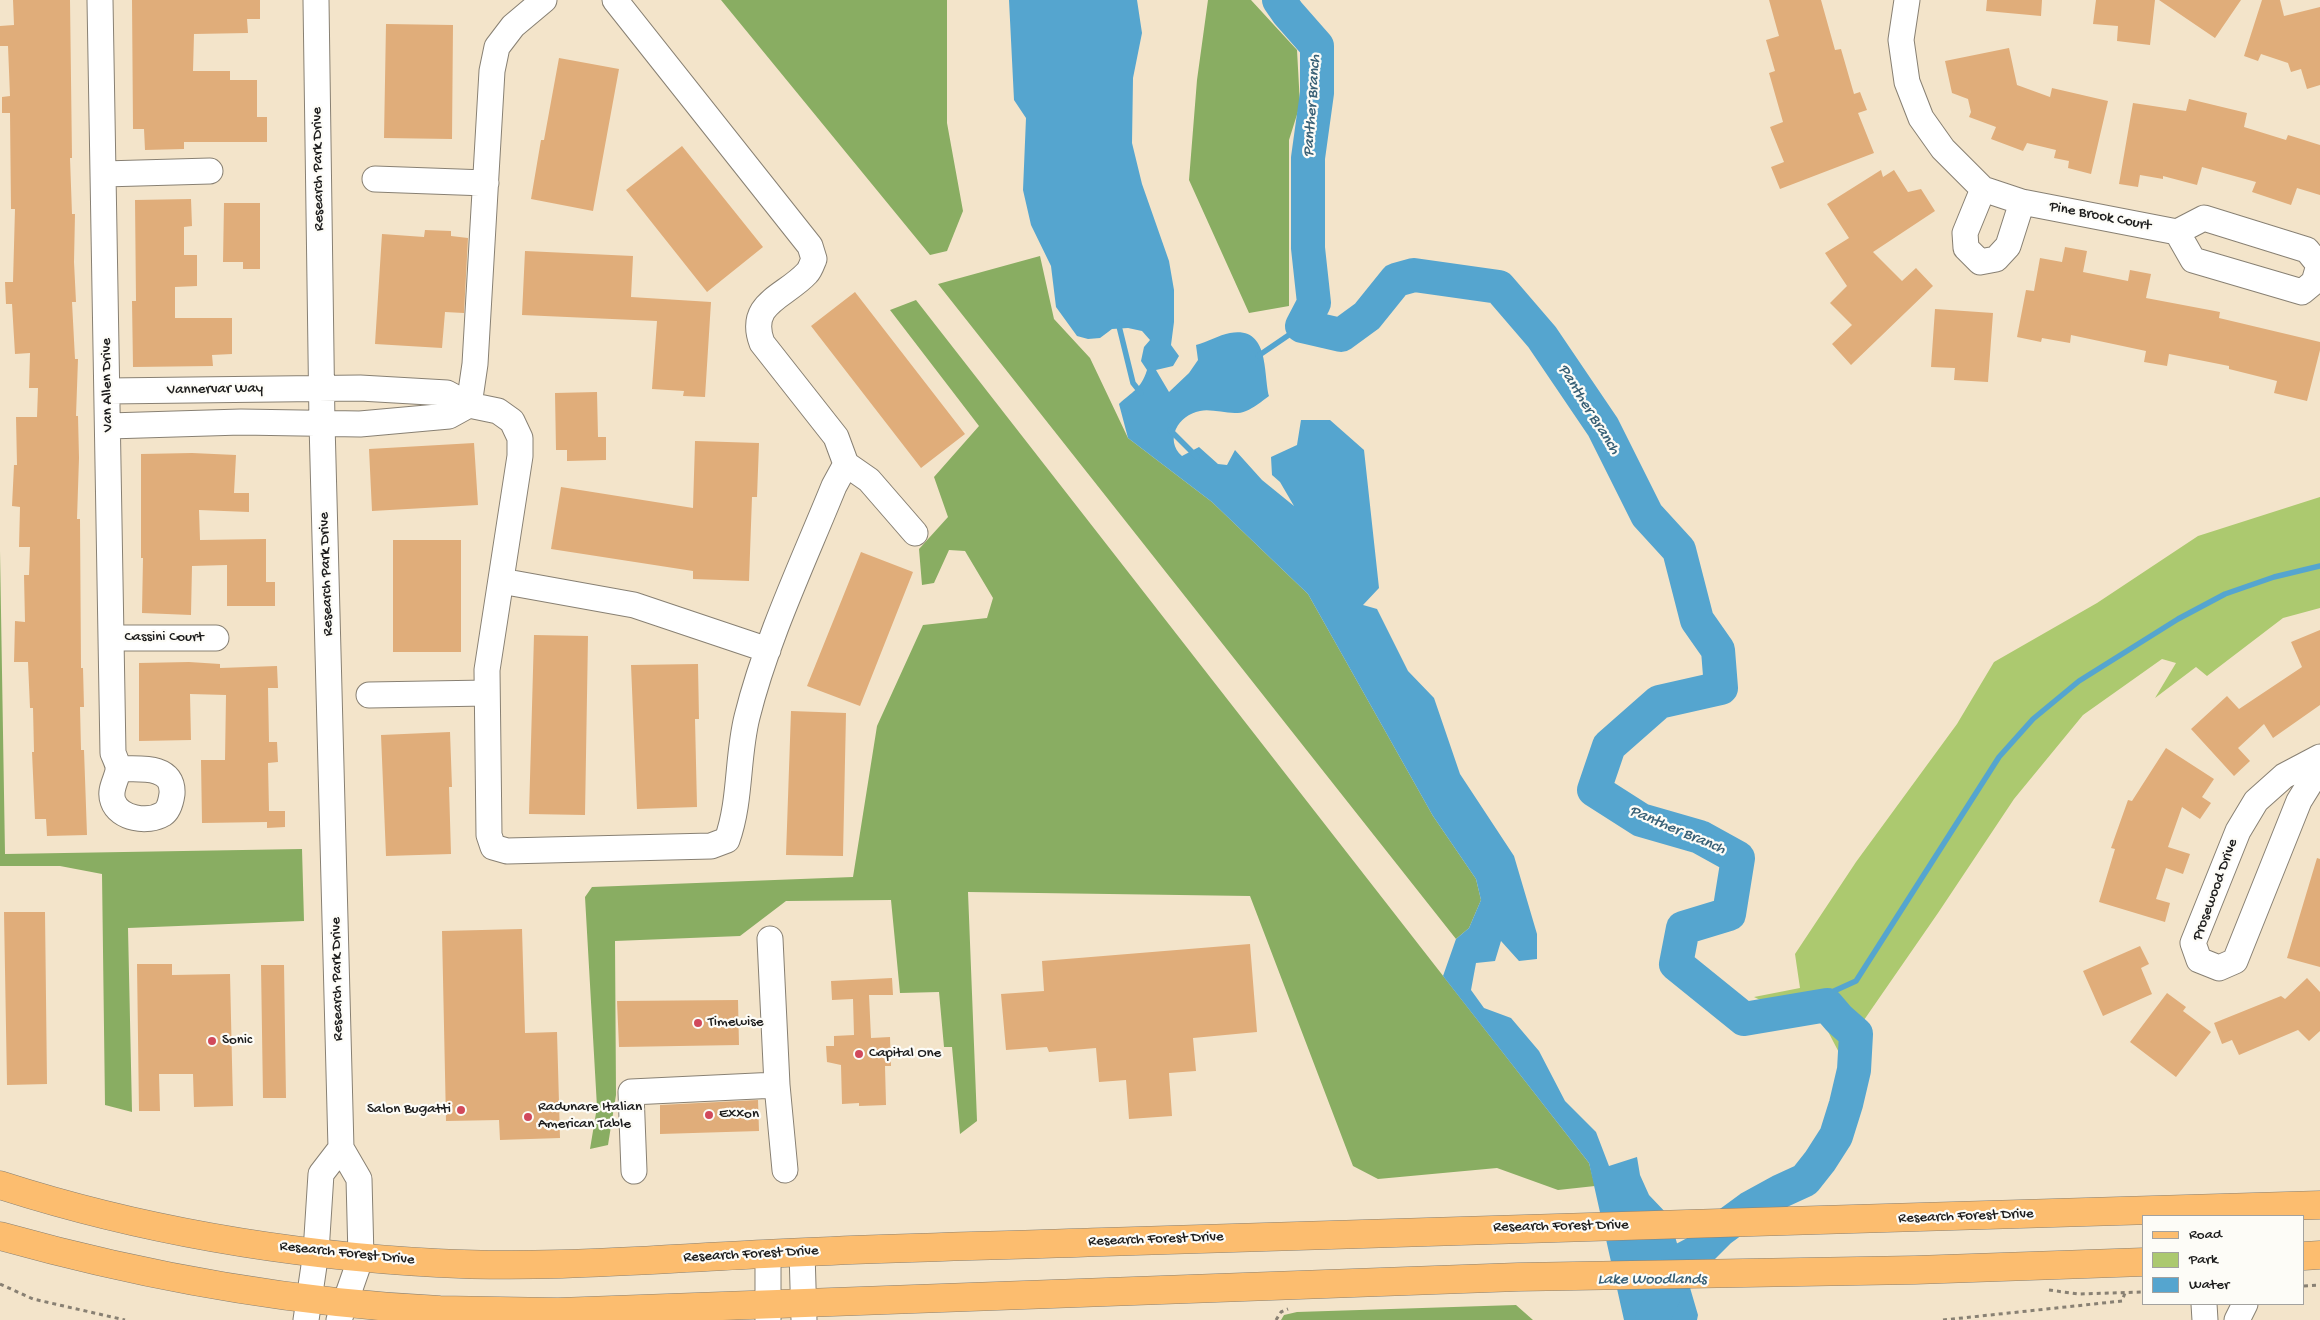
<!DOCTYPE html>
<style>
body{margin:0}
#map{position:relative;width:2320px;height:1320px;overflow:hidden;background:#f3e4ca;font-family:"Gochi Hand",sans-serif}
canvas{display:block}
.legend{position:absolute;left:2142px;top:1215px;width:162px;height:90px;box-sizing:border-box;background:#fdfcf7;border:1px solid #a3a29f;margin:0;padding:6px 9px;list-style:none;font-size:15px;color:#1c1c1c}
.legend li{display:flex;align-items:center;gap:10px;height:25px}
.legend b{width:25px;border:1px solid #a3a29f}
</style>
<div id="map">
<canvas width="2320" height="1320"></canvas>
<ul class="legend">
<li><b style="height:6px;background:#fcbd6f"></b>Road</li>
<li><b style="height:14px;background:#acc96f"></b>Park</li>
<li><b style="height:14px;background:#55a5cf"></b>Water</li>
</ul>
</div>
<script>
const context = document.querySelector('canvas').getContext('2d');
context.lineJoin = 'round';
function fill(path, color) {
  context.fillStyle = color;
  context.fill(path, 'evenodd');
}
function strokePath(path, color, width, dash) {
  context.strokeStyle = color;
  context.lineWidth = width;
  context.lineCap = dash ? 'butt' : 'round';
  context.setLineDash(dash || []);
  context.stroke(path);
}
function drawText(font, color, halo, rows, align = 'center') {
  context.font = font + ' "Gochi Hand",sans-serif';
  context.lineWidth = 4.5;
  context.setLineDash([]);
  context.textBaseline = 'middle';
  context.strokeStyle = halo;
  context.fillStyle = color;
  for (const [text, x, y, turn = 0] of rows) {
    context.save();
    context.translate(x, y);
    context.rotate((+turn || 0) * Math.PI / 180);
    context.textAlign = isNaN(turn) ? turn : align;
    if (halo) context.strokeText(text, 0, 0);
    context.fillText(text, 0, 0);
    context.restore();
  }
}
fill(new Path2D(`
 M2320,497V608L2283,618L2207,676L2196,667L2155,698L2176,663L2162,659L2083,715L2014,799L1938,913L1864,1020L1857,1066H1846L1820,1016L1768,1020L1773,1006L1754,997L1800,988L1795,954L1856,862L1957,724L1994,662L2097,603L2198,536Z`), '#acc96f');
fill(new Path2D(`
 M721,0H947V123L963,211L947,251L930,255Z
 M1208,0H1251L1297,50L1300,105L1289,140V306L1249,313L1189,180L1197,80Z
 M1040,256L1054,319L1090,358L1128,438L1212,502L1308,594L1433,816L1476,879L1481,900L1469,928L1456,939L938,284Z
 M916,300L1589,1163L1595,1186L1558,1190L1497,1168L1378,1179L1353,1166L1250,896L968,892L977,1121L960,1134L952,1047H944L939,992L900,993L891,900L786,901L740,936L615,941L616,1095L608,1145L590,1149L597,1107L585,897L592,887L853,877L877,726L923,625L987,618L993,598L965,551L949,550L934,583L922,585L919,549L948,517L934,477L979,426L890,310Z
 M0,551L5,854L302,849L304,921L128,928L132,1112L105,1105L102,874L60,866H0Z
 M1516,1305L1533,1320H1281L1284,1315L1297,1312Z`), '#89ad62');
fill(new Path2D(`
 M1009,0H1137L1142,33L1133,78L1132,143L1142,184L1169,261L1174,290V322L1171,345L1179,356L1173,366L1156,370L1169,392L1189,373L1198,360L1196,345C1207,342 1219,335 1230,333C1270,326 1263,373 1269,396C1262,401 1254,408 1246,411C1233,417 1214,408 1200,411C1178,415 1164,440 1182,456L1199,447L1218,464L1227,465L1235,450L1262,480L1294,506L1280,482L1272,475L1271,457L1297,445L1301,420H1330L1364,450L1379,588L1363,605L1377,609L1408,671L1434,698L1460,774L1514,856L1537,934V959L1519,961L1501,941L1495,961L1476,963L1471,990L1484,1008L1511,1018L1539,1051L1565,1101L1596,1132L1609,1166L1637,1157L1640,1175L1649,1195L1669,1216L1698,1315L1697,1320H1624L1589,1163L1443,976L1456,939L1469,928L1481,900L1476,879L1433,816L1308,594L1212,502L1128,438L1119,404C1132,392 1141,389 1147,370L1141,361L1144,347L1150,340L1142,331L1128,328L1112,329L1100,338L1088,339L1077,336L1056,307L1051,266L1031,225L1023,190L1026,118L1014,100Z`), '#55a5cf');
strokePath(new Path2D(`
 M1118,322L1133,383L1141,393
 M1258,356L1302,326
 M1170,430L1197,457
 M1827,1005L1834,991L1856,981L1999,757L2033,719L2079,681L2178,619L2225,594L2274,577L2320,566`), '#55a5cf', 5.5);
strokePath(new Path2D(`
 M1279,0L1288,13L1317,46V93L1308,158V248L1314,303L1302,326L1341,335L1367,316L1396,280L1414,275L1499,287L1542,337L1603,427L1647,515L1679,550L1697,620L1718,650L1721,688L1659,702L1609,746L1594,790L1641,820L1700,837L1738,858L1729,914L1683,928L1676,964L1744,1019L1827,1005L1839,1019L1856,1034L1854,1070L1846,1104L1836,1136L1820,1161L1805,1180L1781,1191L1750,1208L1720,1230L1699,1251L1682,1260L1652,1320`), '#55a5cf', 34);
fill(new Path2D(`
 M13,0H70L72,158H70L72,214H75L74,262L76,302H72L75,359H78L76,416H78L79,458L77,519H80L81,668H83L84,707H80L81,750H84L87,835L47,836L46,819H35L32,752H34L33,708H30L28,662H14L15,621L25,622L24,575H29L30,547H19L20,507L12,506L14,465H17L16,417H37L38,388H29L30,353L15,354L12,304H6L5,282H13L15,209H11L10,113H2V97L10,96L8,46H0V26L14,25Z
 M132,0H260V19H247L248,33L194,34L193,71H230V80H257V117H267V142H184V149L145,150L144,129H133Z
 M1769,0H1821L1835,50L1841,49L1854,94L1860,92L1867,110L1858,113L1874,153L1780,189L1771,167L1784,162L1770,127L1783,122L1769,73L1775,71L1766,40L1779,36Z
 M1987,0H2042L2041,16L1986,11Z
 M2096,0H2155L2150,45L2117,41L2118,26L2093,24Z
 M2159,0H2241L2215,38Z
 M2262,0H2280L2284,16L2320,7V85L2307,89L2301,69L2291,72L2288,63L2261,54L2258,61L2244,56Z
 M386,24L453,25L452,139L384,138Z
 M2009,48L2017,85L2050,97L2052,88L2108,101L2091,174L2068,168L2069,161L2054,158L2056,150L2027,143L2023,151L1991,139L1996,127L1969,117L1971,112L1968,99L1952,93L1945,61Z
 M559,58L619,69L593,211L531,199L541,140H544Z
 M2189,99L2247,113L2244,127L2286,140L2288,135L2320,145V195L2297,188L2291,205L2252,192L2256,182L2202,167L2197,185L2163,176V179L2140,175L2138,187L2119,184L2133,103L2186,111Z
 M682,146L763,247L707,292L626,190Z
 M1881,170L1883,177L1894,170L1908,192L1921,189L1935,211L1873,252L1902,281L1916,268L1933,286L1851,365L1832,344L1852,325L1830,303L1847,286L1825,253L1849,238L1827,204Z
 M191,199L192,226L184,227V255H197V286L175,287V318H232V354L212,355L213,366L133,367L132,301H136L135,200Z
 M224,203H260V269H243V262H223Z
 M425,230L451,231V236L468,238L464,313L445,312L442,348L375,344L382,234L424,237Z
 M2065,247L2087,251L2083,272L2128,281L2130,270L2151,274L2146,298L2220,312L2219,318L2320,342V350L2307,401L2274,393L2277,381L2229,369V366L2169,354L2167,366L2144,362L2146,351L2071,335L2070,343L2042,338L2041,342L2017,337L2026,290L2034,291L2040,258L2062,262Z
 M525,251L633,256L631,297L711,302L705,397L683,396L684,391L652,389L657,321L522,315Z
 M855,292L965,434L921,468L811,326Z
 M1935,309L1993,313L1988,382L1954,380L1955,368L1931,367Z
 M597,392L598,437H606V460L567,461V450H556L555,393Z
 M695,441L759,443L757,497H752L749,581L693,579V571L551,549L561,487L693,508Z
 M474,443L478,505L372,511L369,449Z
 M192,453L236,455L234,493H249V512L199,510L200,540L266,539V582H275V606H227V565L192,566L191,615L142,613L143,558H141V454Z
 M393,540H461V652H393Z
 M861,552L913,572L860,706L807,686Z
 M2320,630V705L2273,738L2264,724L2238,748L2250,761L2234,776L2191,729L2227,696L2239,709L2302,667L2291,642Z
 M534,635L588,636L585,815L529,814Z
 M189,662L220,664V668L277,666L278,688H268L269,742H277L278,762L268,763L269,811H285V827L267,828V822L202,823L201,760H225L226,695L190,694L191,740L139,741V663Z
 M698,664L699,719H695L697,807L637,809L631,665Z
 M791,711L846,713L843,856L786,855Z
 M450,732L452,787H449L451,854L386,856L381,735Z
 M2166,748L2214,779L2202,797L2211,803L2200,819L2182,807L2168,847L2190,854L2183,874L2166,868L2156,899L2170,903L2165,922L2099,902L2115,849L2111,848L2128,800L2132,801Z
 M2317,858L2320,859V967L2287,958Z
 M4,912H45L47,1084L7,1085Z
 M522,929L525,1033L557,1032L560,1138L500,1140L499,1120L446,1121L442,931Z
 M1250,944L1257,1032L1193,1038L1196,1071L1169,1073L1172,1116L1129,1119L1126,1080L1099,1082L1096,1048L1049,1052L1047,1047L1006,1050L1001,994L1044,991L1042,961Z
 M2140,946L2149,964L2141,968L2152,994L2103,1016L2083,971Z
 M137,964H172V975L230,974L233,1106L194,1107L193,1074H159L160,1111H139Z
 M261,965H284L286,1098H263Z
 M892,978L893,995H869L871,1038L890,1037L891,1066H885L886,1105L859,1106V1103L842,1104L841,1065L827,1062L826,1046H834V1036L854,1035L853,999L832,1000L831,981Z
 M2307,978L2320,992V1031L2309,1041L2298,1030L2239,1055L2232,1040L2222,1044L2214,1023L2281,996L2285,999Z
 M2167,993L2186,1007L2183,1011L2211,1032L2176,1077L2130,1042Z
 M738,1000L739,1045L619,1047L617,1001Z
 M758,1100L759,1131L660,1134V1105Z`), '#e0ad7a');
const minor = new Path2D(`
 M100,0L113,753C115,758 119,766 118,771C116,781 109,790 113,801C119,819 148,823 163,814C169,810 171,801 172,794C174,764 138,769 118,769
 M316,0L322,423L341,1148L359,1179L361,1257L339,1320
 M1907,0L1901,40L1907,82L1921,118L1943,149L1983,189L2022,202L2177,232L2204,218L2307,250L2319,265L2314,282L2302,292L2193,260L2177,232
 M104,174L210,171
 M375,179L486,183
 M1983,189L1965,233L1966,248L1980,262L1996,259L2008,246L2022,202
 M108,391L360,388L447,393L469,405L498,411L512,421L520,438V456L487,670L489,835L493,847L507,851L711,846L727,840C741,801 737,757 747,717C766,640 804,560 834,486L846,464L836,437L762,343C747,303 785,297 807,273C810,270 812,264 814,259L810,246L615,0
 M109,426L241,422L360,424L449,416L469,405L475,364L492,71L497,47L513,26L544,0
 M846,464L869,480L915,533
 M501,581L634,605L768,650
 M113,638H216
 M369,695L487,693
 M2320,757L2284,776L2256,801L2238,831L2193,943L2199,960L2219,968L2235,961L2299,801L2320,767
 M770,939L777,1085L785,1170
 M634,1171L631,1092L777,1085
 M802,1252L804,1320
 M768,1254V1320
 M2204,1304L2205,1320
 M306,1320L316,1252L321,1174L341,1148
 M2237,1320L2245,1304`);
const major = new Path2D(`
 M0,1185C140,1230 289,1255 437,1263C546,1269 655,1259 764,1254C877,1248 990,1246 1103,1242C1509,1228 1914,1218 2320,1205
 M0,1236C143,1276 292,1303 440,1310C479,1311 519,1311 558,1312L1518,1277L1915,1270L2144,1262
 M2304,1256L2320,1255`);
strokePath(minor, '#888073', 27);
strokePath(major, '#888073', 29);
strokePath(new Path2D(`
 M0,1284L33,1299L125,1320
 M2304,1286L2320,1285
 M2049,1290L2078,1294L2144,1292
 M1276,1320L1281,1312L1288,1309
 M1943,1320L2122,1301L2125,1293`), '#888073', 3, [4, 4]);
strokePath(minor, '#fff', 25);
strokePath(major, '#fcbd6f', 28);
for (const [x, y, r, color] of [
 [698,1023,5,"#d1495b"],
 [212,1041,5,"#d1495b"],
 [859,1054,5,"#d1495b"],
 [461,1110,5,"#d1495b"],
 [709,1115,5,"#d1495b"],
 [528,1117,5,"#d1495b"]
]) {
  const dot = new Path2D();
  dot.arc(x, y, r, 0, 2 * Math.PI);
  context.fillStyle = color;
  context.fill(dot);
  strokePath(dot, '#fdfcf7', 2);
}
drawText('15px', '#1c1c1c', '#fdfcf7', [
 ["Research Park Drive",319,169,-91],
 ["Pine Brook Court",2100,217,11],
 ["Van Allen Drive",108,385,-91],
 ["Vannervar Way",215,390,-1],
 ["Research Park Drive",327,574,-92],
 ["Cassini Court",164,638],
 ["Prosewood Drive",2216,890,-70],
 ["Research Park Drive",338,979,-91],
 ["Research Forest Drive",1966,1217,-2],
 ["Research Forest Drive",1561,1227,-1],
 ["Research Forest Drive",1156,1240,-2],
 ["Research Forest Drive",347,1254,6],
 ["Research Forest Drive",751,1255,-3]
]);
drawText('15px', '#1c1c1c', '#fdfcf7', [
 ["Timewise",708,1023],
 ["Sonic",222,1041],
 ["Capital One",869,1054],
 ["Radunare Italian",538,1108],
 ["American Table",538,1125],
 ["Salon Bugatti",451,1110,"right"],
 ["Exxon",719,1115]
], 'left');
drawText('italic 16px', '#386076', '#fdfcf7', [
 ["Panther Branch",1313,106,-86],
 ["Panther Branch",1588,410,58],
 ["Panther Branch",1677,831,23],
 ["Lake Woodlands",1652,1281]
]);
</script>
